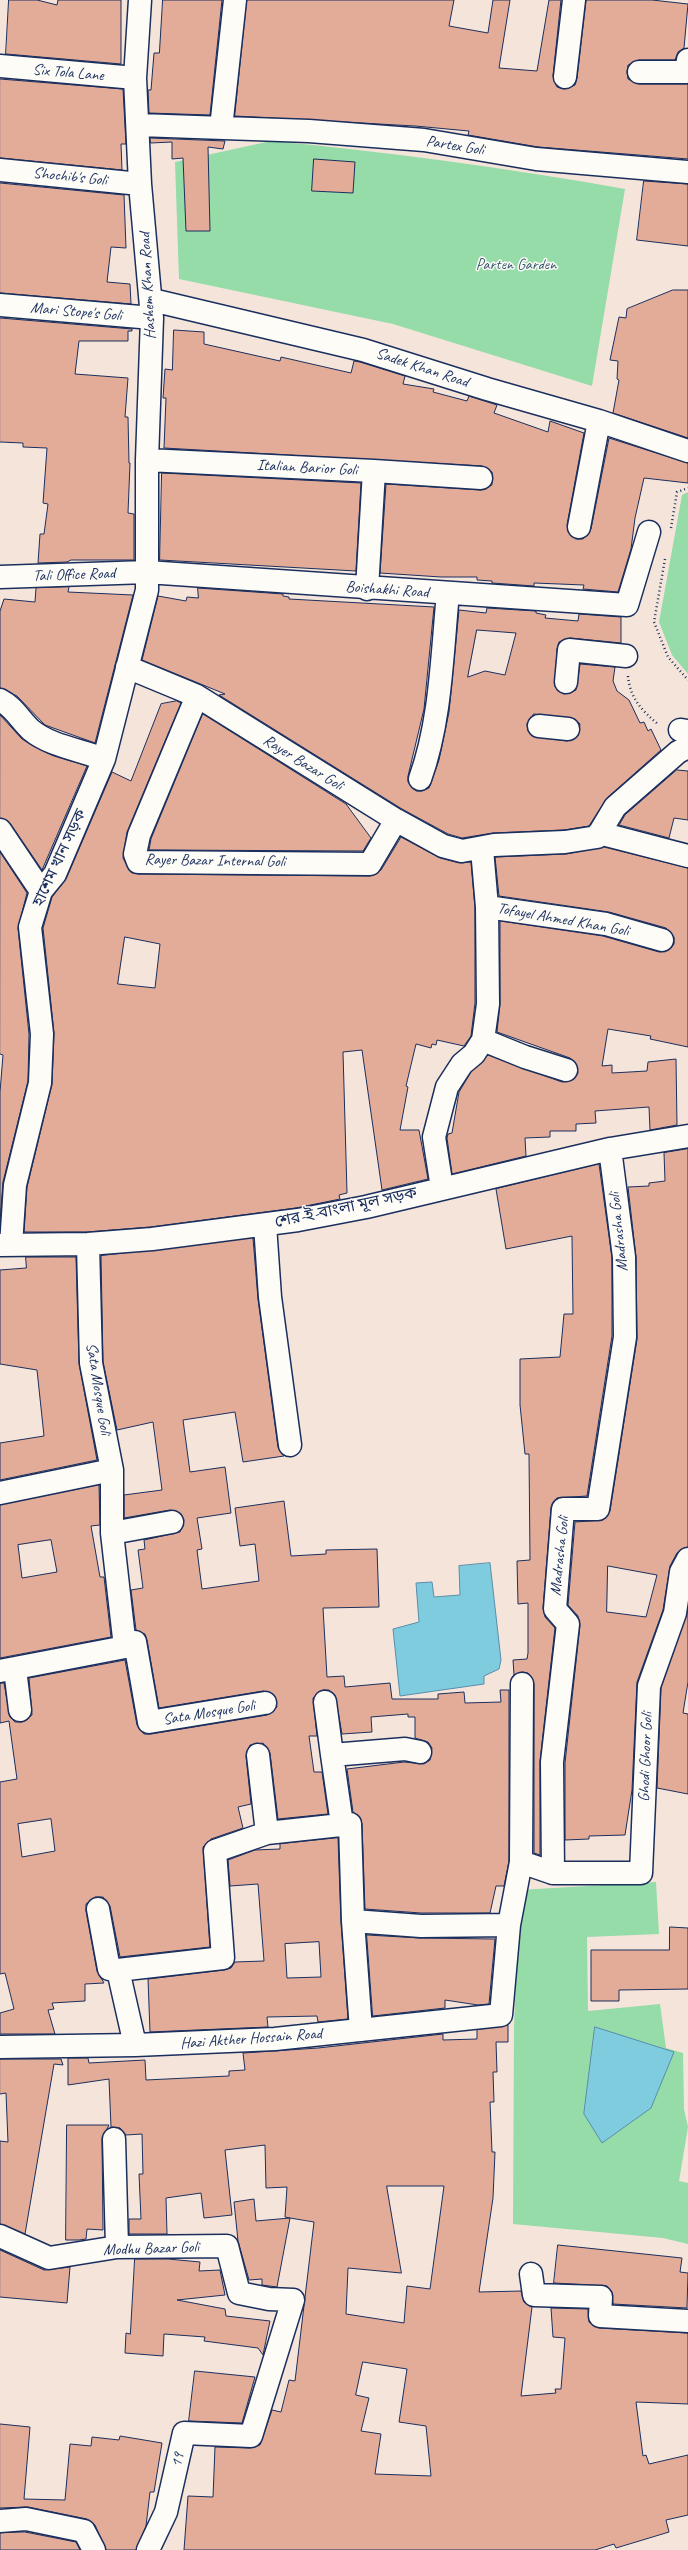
<!DOCTYPE html>
<meta charset="utf-8">
<style>
body{margin:0}
canvas{display:block;background:#f5e4da}
</style>
<canvas width="688" height="2550"></canvas>
<script>
const context = document.querySelector('canvas').getContext('2d');
context.lineJoin = 'round';
function fill(path, color) {
  context.fillStyle = color;
  context.fill(path, 'evenodd');
}
function strokePath(path, color, width, dash) {
  context.strokeStyle = color;
  context.lineWidth = width;
  context.lineCap = dash ? 'butt' : 'round';
  context.setLineDash(dash || []);
  context.stroke(path);
}
function drawText(font, color, halo, rows, align = 'center') {
  context.font = font + ' Caveat,"Noto Sans Bengali",sans-serif';
  context.lineWidth = 3;
  context.setLineDash([]);
  context.textBaseline = 'middle';
  context.strokeStyle = halo;
  context.fillStyle = color;
  for (const [text, x, y, turn = 0] of rows) {
    context.save();
    context.translate(x, y);
    context.rotate((+turn || 0) * Math.PI / 180);
    context.textAlign = isNaN(turn) ? turn : align;
    if (halo) context.strokeText(text, 0, 0);
    context.fillText(text, 0, 0);
    context.restore();
  }
}
fill(new Path2D(`
 M271,141C390,152 507,168 625,189L592,386L393,324L179,279L175,162Z
 M688,492V674L672,655L659,622L682,495Z
 M656,1882L659,1934L587,1937L588,2011L660,2004L666,2048L683,2053L684,2109L688,2127L679,2181L688,2183V2244L663,2238L513,2224L514,2029L519,1890Z`), '#95dca9');
const water = new Path2D(`
 M490,1563L501,1660L499,1669L484,1676V1684L400,1696L393,1629L419,1622L416,1583L432,1582L434,1597L460,1595L459,1566Z
 M595,2027L674,2052L651,2108L602,2143L584,2114Z`);
fill(water, '#80ccdf');
strokePath(water, '#588dab', 1);
const building = new Path2D(`
 M9,0H37L57,5L58,0H121V64L6,54Z
 M163,0H222L210,115L149,113L148,90H151L154,53H159Z
 M247,0H454L449,26L488,33L493,0H510L499,68L537,71L549,0H561L553,76L557,87L564,89L575,85L577,78L586,0H652L688,4L684,48L678,52L675,60H639L628,65L627,72L628,79L639,84H688V159L538,147L468,135L469,131L415,126L235,116Z
 M0,79L123,89L126,144H121L122,170L0,158Z
 M150,138L225,141L223,149L208,147L210,231H186L183,158L172,159V142L151,143Z
 M314,159L355,162L353,193L312,191Z
 M644,181L688,184V246L637,240Z
 M0,183L124,195L126,248L111,247L107,282L130,284L131,304L0,293Z
 M673,290H688V438L613,413L619,380L617,379L618,361L610,360L619,317L626,318L627,309Z
 M0,318L132,329V331H128V341H79L75,374L128,378L125,417H128L129,463H130L128,513L134,514V560H71L67,562L38,563L40,534H44L48,504L43,503L47,448L23,447V443L0,442Z
 M174,330L204,332V344L280,361L281,357L351,373L354,361L360,362L405,376L403,384L434,389L433,392L467,401L469,396L497,405L494,413L548,432L550,421L584,433L567,525L571,536L576,539H583L591,529L609,438L688,463V483L644,478L635,518L631,549L618,592L583,589L584,585L534,583V586L492,583V581L477,580V577H441L380,573L386,484L481,490L492,485V472L482,466L164,448L166,398H163L165,369L172,370Z
 M162,473L361,483L356,571L160,560Z
 M69,587L68,592L133,595L95,743L45,725L17,696L0,688V611L4,599L35,602L36,588Z
 M198,588L283,594V596L289,597V599L434,607L424,709L408,776V782L416,791H422L429,788L439,760L449,712L459,610L486,613L487,608L536,611V613L546,615L545,618L578,621L579,614L621,617V643L570,638L559,642L557,649L555,687L564,694L576,690L580,664L615,667L613,681L617,691L629,700L640,723L644,722L648,731L651,729L661,750L607,798L589,826L564,830L493,833L462,838L448,834L402,809L219,695L225,694L142,660L158,596L186,601L187,597L198,598ZM477,630L516,633L505,675L485,671L468,677ZM534,714L575,719L580,724L578,736L567,741L532,736L528,731L527,724Z
 M177,701L181,703L127,832L123,858L131,872L138,874L370,876L381,870L401,837L440,858L459,863L471,862L475,908V1003L471,1036L464,1046L437,1040L436,1045L432,1044L431,1048L416,1044L406,1086L408,1087L400,1130H419L428,1179L382,1190L362,1050L343,1052L347,1193L339,1195L340,1199L296,1208L151,1227L87,1232H24L27,1187L52,1084L54,1033L43,928L52,897L66,879L112,772L131,781L161,704ZM125,937L160,944L155,988L118,984Z
 M203,714L346,804L371,838L363,851L149,850L151,839Z
 M0,715L22,739L33,746L52,755L87,766L42,870L10,823L0,818Z
 M677,770L688,771V820L674,818L669,838L619,825L625,815Z
 M604,847L688,868V1047L650,1039L651,1036L608,1029L602,1066L612,1065V1073L647,1071L648,1062L676,1059L677,1125L650,1130L649,1107L595,1111L596,1123L576,1124V1131H550V1137L525,1138L526,1156L452,1174L447,1138L448,1134L452,1133L459,1092L471,1072L488,1055L562,1082L574,1079L578,1073L575,1062L570,1058L497,1032L500,1004V921L603,936L659,952L670,949L674,944V937L666,928L609,912L499,896L495,857L566,854Z
 M0,852L27,893L18,928L29,1034L28,1081L3,1182L0,1222V1092L3,1055L0,1054Z
 M688,1149V1547L677,1553L670,1566L663,1610L637,1682L632,1790L625,1835L589,1836V1839L565,1840V1763L580,1625L578,1616L568,1605L575,1522L603,1520L610,1511L637,1339L636,1257L628,1187L649,1186V1183L665,1181L664,1153ZM608,1566L657,1575L646,1617L607,1612Z
 M599,1164L612,1258V1336L587,1496L557,1498L551,1508L543,1608L545,1617L555,1628L540,1761V1855L534,1853V1684L528,1673L522,1672L514,1675L513,1660L527,1659L528,1653V1603L518,1604L517,1561L530,1560L529,1454H525L520,1405V1359L560,1357L564,1314H573L572,1236L506,1249L496,1189Z
 M253,1238L258,1299L278,1447L284,1456L243,1462L235,1412L183,1420L190,1472L225,1467L231,1513L197,1518L202,1549L197,1550L202,1589L259,1581L255,1544L240,1546L235,1508L284,1501L291,1556L326,1554V1550L377,1549L379,1607L323,1608L327,1677L344,1676L345,1687L390,1683L392,1699H438V1694L464,1692L465,1703L501,1702L500,1690H509V1861L504,1886H496L490,1913H421L365,1909L362,1824L360,1817L353,1812L347,1769L404,1762L424,1764L430,1760L432,1748L428,1742L415,1738V1717H408V1714L371,1717L372,1732L342,1734L335,1695L329,1690H323L313,1698L317,1736H309L314,1772H322L328,1814L278,1819L270,1753L263,1743L250,1745L246,1756L251,1804L238,1807L243,1828L211,1839L203,1847L210,1947L120,1957L110,1906L103,1897H95L86,1904V1911L97,1971L104,1983L85,1984V2001L52,2003L54,2009L48,2010L55,2034H0V2013L14,2009L5,1973L0,1974V1782L17,1779L9,1721L0,1723V1683H4L10,1717L15,1722H22L32,1715L29,1678L125,1660L137,1725L144,1734H151L267,1715L277,1707L274,1695L263,1691L159,1708L147,1640L145,1634L136,1630L131,1590L143,1588L138,1550L145,1549L144,1540L180,1532L184,1520L181,1514L170,1510L124,1518V1495L162,1490L153,1422L117,1430L103,1362L101,1256ZM51,1819L55,1851L22,1857L18,1824Z
 M26,1257H76L79,1363L97,1460L0,1480V1443L44,1436L37,1370L0,1364V1270L26,1268Z
 M99,1485L100,1525L91,1526L100,1577H104L111,1637L0,1658V1505ZM51,1540L57,1572L22,1578L18,1545Z
 M688,1610V1682L683,1713L688,1714V1794L657,1788L661,1688Z
 M338,1838L341,1922L348,2019L318,2022L317,2016L267,2017L268,2027L150,2032L148,1979L224,1970L231,1968L235,1962L264,1961L258,1884L230,1886L228,1860L255,1850L280,1849V1844ZM319,1942L321,1977L287,1978L285,1944Z
 M670,1927L688,1928V1989L619,1990V2001H591V1950H669Z
 M367,1935L420,1938L495,1939L489,2004L478,2005L445,2000V2008L373,2016Z
 M508,2025V2042H496L497,2072H493L494,2102H490L492,2152H495L493,2198L479,2292L521,2291L524,2302L532,2307L521,2396L556,2393L555,2389H561L565,2338L553,2337L551,2308L588,2309L589,2322L599,2328L688,2333V2404L636,2402L643,2456L646,2455L649,2464L688,2455V2515L666,2520L669,2532L616,2548L614,2544L595,2550H184L188,2496L213,2497L215,2447L250,2448L260,2445L272,2410L281,2412L289,2380L295,2381L314,2222L290,2218L277,2287L262,2285V2279L249,2280L238,2241L234,2202L254,2199L256,2221L290,2218L285,2217L287,2187L266,2188L265,2145L225,2150L232,2215L204,2218L201,2193L166,2198L167,2234H129V2219H141L139,2174H143L142,2134L126,2135L120,2128L111,2127L109,2079L68,2085V2058H88L89,2063L145,2060L146,2080L229,2076V2071L245,2070L243,2053L318,2048L443,2034V2040L477,2039V2030ZM387,2186H444L430,2289L407,2286L404,2323L346,2314L348,2268L401,2273ZM363,2362L407,2369L399,2422L426,2426L431,2476L375,2474L381,2434L361,2431L369,2398L356,2395Z
 M0,2059H61L63,2065L54,2064L25,2234L0,2224V2141L8,2142L6,2093L0,2094Z
 M67,2125H109L102,2139L103,2230L87,2229L86,2239L79,2240H66Z
 M558,2245L682,2258L680,2272L688,2273L687,2308L613,2304L612,2292L607,2286L554,2283Z
 M0,2250L44,2270L70,2267L67,2303L0,2297Z
 M135,2259H168L200,2262L199,2271L220,2270L225,2295L177,2300L225,2309L226,2316L270,2321L263,2355L258,2348L204,2341L205,2337L164,2334L163,2356L125,2353L126,2333L130,2334Z
 M195,2371L255,2377L242,2423L189,2421Z
 M0,2424L30,2427L24,2499L65,2500L70,2444L91,2446L92,2437L119,2440L120,2436L162,2443L154,2492H150L146,2526L136,2550H106L95,2525L87,2519L28,2507L0,2508Z
 M25,2532L76,2542L80,2550H0V2533Z`);
fill(building, '#e3ac98');
strokePath(building, '#1b2f5e', 1);
const minor = new Path2D(`
 M0,66L135,78
 M639,72H686L688,60
 M565,77L574,0
 M139,125L309,131L424,140L536,159L688,172
 M221,128L235,0
 M0,170L140,184
 M152,300L363,350L487,389L599,421L688,451
 M0,305L152,318
 M147,460L374,471L367,589
 M374,471L481,478
 M579,527L599,421
 M0,577L147,572L627,605L649,532
 M127,667L197,696L396,820L443,846L462,851L494,845L565,842L597,837L615,807L678,752L688,747
 M566,682L569,650L626,656
 M197,696L139,835L135,854L138,862L370,864L396,820
 M0,700C14,707 20,720 31,730C50,746 81,750 104,759
 M539,726L568,729
 M680,730L688,731
 M420,779C441,721 442,654 448,593
 M0,830L41,891
 M599,833L688,856
 M487,907L606,924L662,940
 M483,1040L525,1057L566,1070
 M442,1188L434,1137L447,1087L462,1064L474,1054L483,1040L488,1004L487,907L482,849
 M265,1225L270,1297L290,1445
 M88,1244L91,1363L112,1470V1533L125,1647
 M0,1245L88,1244L152,1239L298,1220L366,1207L610,1149L688,1136
 M11,1245L15,1185L40,1083L42,1034L30,927L41,891L55,874L104,759L147,590V460L152,318L140,184L135,78L140,0
 M0,1493L112,1470
 M112,1533L172,1522
 M15,1669L20,1710
 M0,1671L125,1647L135,1642L149,1722L265,1703
 M325,1702L332,1755
 M258,1755L267,1833
 M342,1824L332,1755L405,1749L420,1752
 M521,1862L522,1684
 M553,1873L552,1762L568,1624L555,1609L563,1509H598L625,1337L624,1257L610,1149
 M98,1909L109,1969L118,1970L223,1958L215,1851L267,1833L350,1824L353,1921L361,2030
 M353,1921L421,1926L509,1925
 M118,1970L135,2045
 M0,2047L135,2045L275,2039L501,2015L509,1925L521,1862L553,1873H641L649,1686L675,1613L681,1572L688,1559
 M114,2139L117,2247
 M0,2236L49,2258L117,2247L227,2246L239,2293L269,2299L293,2300L251,2436L184,2433L166,2512L148,2550
 M531,2274L534,2295L601,2297L600,2316L688,2321
 M0,2521L26,2519L84,2531L94,2550`);
strokePath(minor, '#1b2f5e', 25);
strokePath(new Path2D(`
 M671,528L677,492L688,488
 M665,559L654,622L668,657L688,680
 M628,676C630,698 642,711 659,725`), '#1b2f5e', 2.5, [1, 3]);
strokePath(minor, '#fdfcf7', 22);
drawText('16px', '#1b2f5e', '#fdfcf7', [
 ["Six Tola Lane",68,73,5],
 ["Partex Goli",455,146,9],
 ["Shochib's Goli",70,177,6],
 ["Hashem Khan Road",148,286,-93],
 ["Mari Stope's Goli",76,312,5],
 ["Sadek Khan Road",422,368,18],
 ["Italian Barior Goli",307,468,3],
 ["Tali Office Road",74,575,-2],
 ["Boishakhi Road",387,590,4],
 ["Rayer Bazar Goli",303,763,32],
 ["হাশেম খান সড়ক",60,858,-65],
 ["Rayer Bazar Internal Goli",215,861,1],
 ["Tofayel Ahmed Khan Goli",563,920,10],
 ["শের-ই-বাংলা মূল সড়ক",346,1208,-12],
 ["Madrasha Goli",619,1232,-96],
 ["Sata Mosque Goli",98,1389,81],
 ["Madrasha Goli",560,1556,-84],
 ["Sata Mosque Goli",209,1713,-9],
 ["Ghodi Ghoor Goli",646,1757,-88],
 ["Hazi Akther Hossain Road",251,2039,-4],
 ["Modhu Bazar Goli",151,2249,-2],
 ["19",178,2460,-77]
]);
drawText('16px', '#3a5a71', '#fdfcf7', [
 ["Parten Garden",516,265]
]);
</script>
